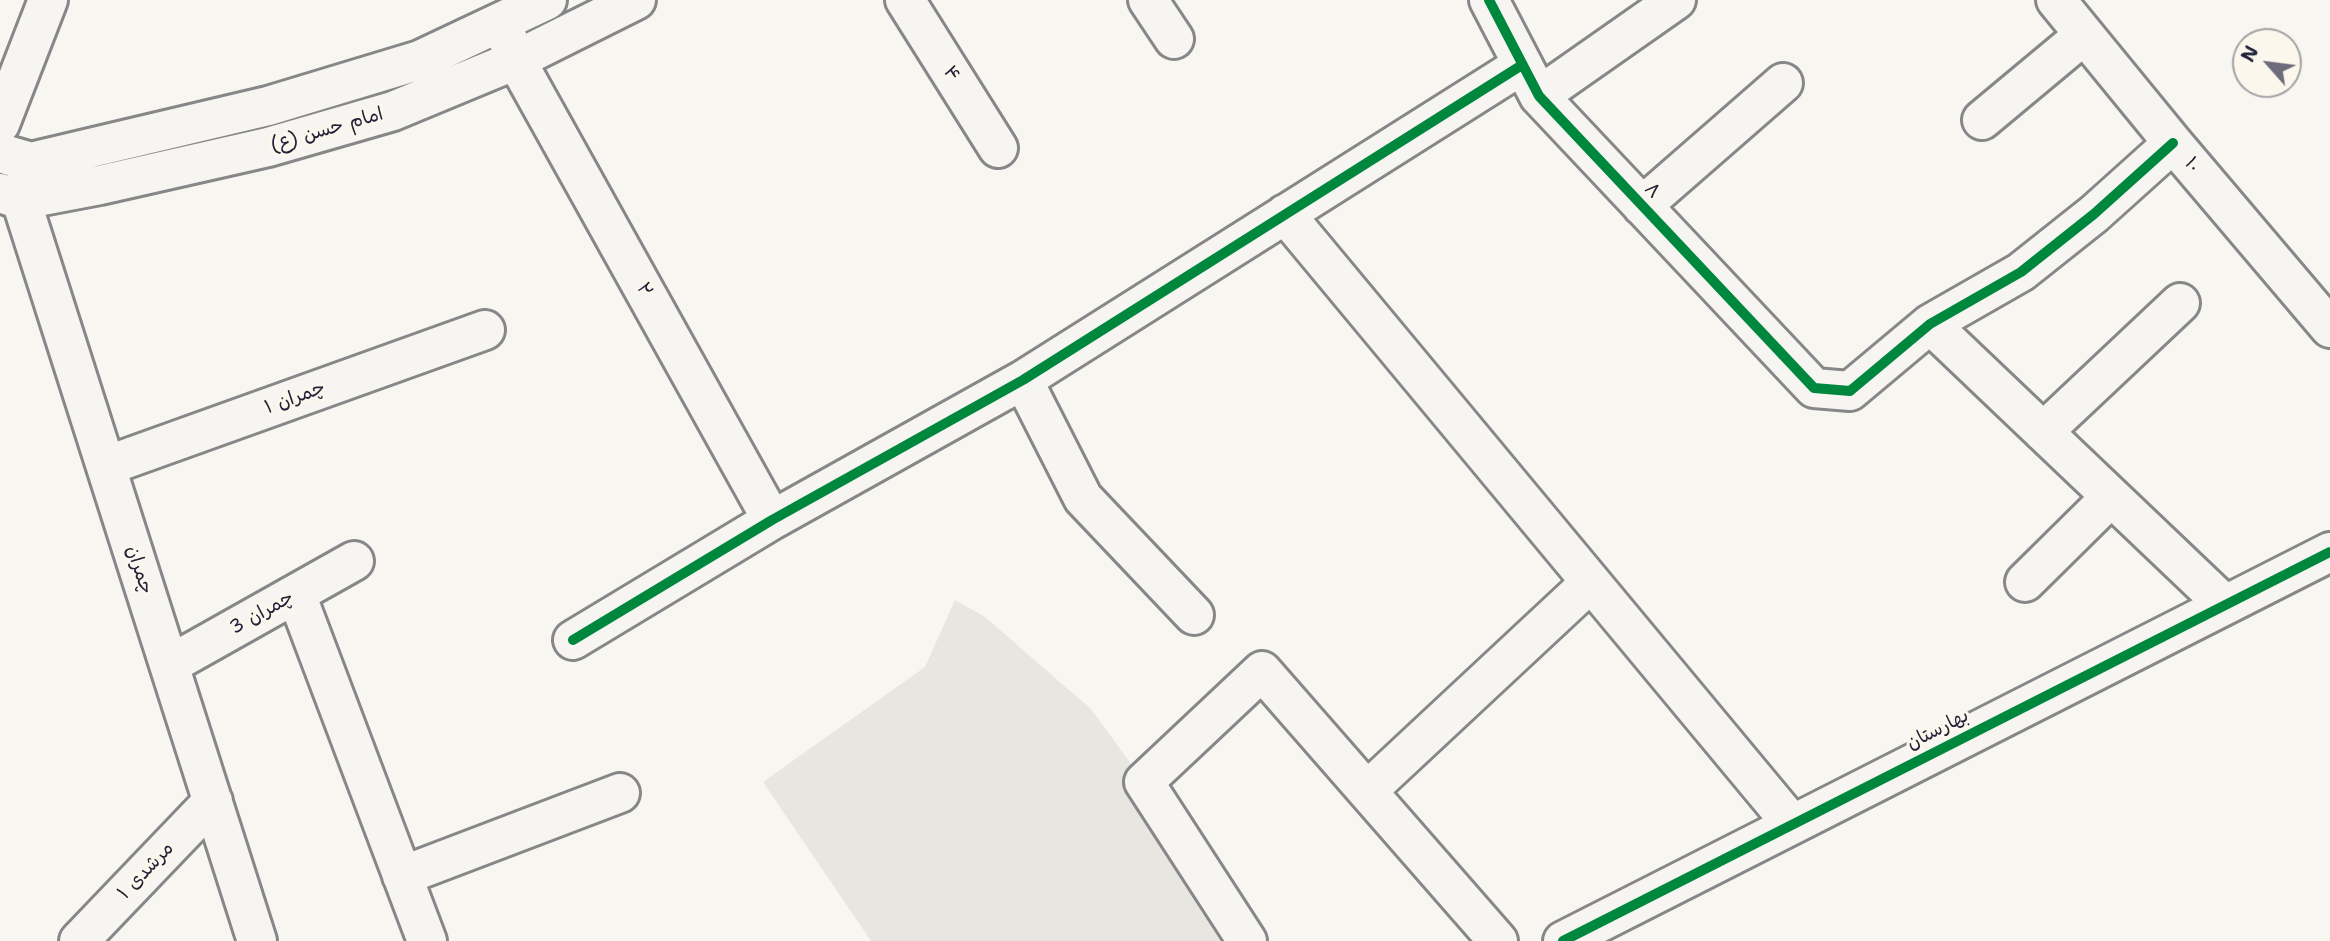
<!DOCTYPE html>
<meta charset="utf-8">
<style>
body{margin:0}
#map{position:relative;width:2330px;height:941px;overflow:hidden;background:#f8f6f0;font-family:"Shantell Sans",sans-serif}
canvas{display:block}
.north{position:absolute;left:2232px;top:28px;width:70px;height:70px;box-sizing:border-box;background:#fbf7ec;border:2px solid #a4a2a5;border-radius:50%;rotate:298deg;font-size:19px;font-weight:700;line-height:28px;text-align:center;color:#22223b}
.north::after{content:'';display:block;margin:auto;width:24px;height:32px;background:#6d6c7a;clip-path:polygon(50% 0,100% 100%,50% 72%,0 100%)}
</style>
<div id="map">
<canvas width="2330" height="941"></canvas>
<div class="north">N</div>
</div>
<script>
const context = document.querySelector('canvas').getContext('2d');
context.lineJoin = 'round';
function fill(path, color) {
  context.fillStyle = color;
  context.fill(path, 'evenodd');
}
function strokePath(path, color, width, dash) {
  context.strokeStyle = color;
  context.lineWidth = width;
  context.lineCap = dash ? 'butt' : 'round';
  context.setLineDash(dash || []);
  context.stroke(path);
}
function drawText(font, color, halo, rows, align = 'center') {
  context.font = font + ' "Shantell Sans","Playpen Sans Arabic",sans-serif';
  context.lineWidth = 6;
  context.setLineDash([]);
  context.textBaseline = 'middle';
  context.strokeStyle = halo;
  context.fillStyle = color;
  for (const [text, x, y, turn = 0] of rows) {
    context.save();
    context.translate(x, y);
    context.rotate((+turn || 0) * Math.PI / 180);
    context.textAlign = isNaN(turn) ? turn : align;
    if (halo) context.strokeText(text, 0, 0);
    context.fillText(text, 0, 0);
    context.restore();
  }
}
fill(new Path2D(`
 M955,600L985,617L1091,709L1260,941H871L763,782L925,667Z`), '#e8e6e0');
const minor = new Path2D(`
 M905,0L998,148
 M1148,0L1174,39
 M1489,0L1539,96L1814,388L1850,391L1930,324L2021,272L2094,214L2173,143
 M2056,0L2173,143L2330,328
 M507,37L516,60L772,520
 M1539,96L1676,0
 M1982,120L2084,35
 M0,153L31,162L268,106L420,60L547,0
 M31,162L21,200L257,941
 M0,193L21,200L100,185L268,147L393,111L516,60L636,0
 M1642,206L1783,83
 M1285,214L1792,824
 M1930,324L2224,604
 M1023,380L1083,498L1194,615
 M2043,432L2180,303
 M106,466L485,330
 M2025,582L2111,497
 M296,594L427,941
 M573,640L772,520L1023,380L1522,65
 M169,665L354,561
 M1367,791L1591,582
 M402,876L620,793
 M79,941L213,801
 M1247,941L1144,782L1262,671L1498,941
 M1563,941L2330,552`);
const major = new Path2D(`
 M0,124L48,0`);
strokePath(minor, '#878688', 44);
strokePath(major, '#878688', 44);
strokePath(minor, '#f6f5f1', 38);
strokePath(major, '#f6f5f1', 38);
strokePath(new Path2D(`
 M1489,0L1539,96L1814,388L1850,391L1930,324L2021,272L2094,214L2173,143
 M573,640L772,520L1023,380L1522,65
 M1563,941L2330,552`), '#00873e', 10);
drawText('19px', '#22223b', '#fbf7ec', [
 ["۴",951,74,58],
 ["امام حسن (ع)",327,130,-16],
 ["۱۰",2192,165,50],
 ["۸",1652,191,47],
 ["۲",644,290,61],
 ["چمران ۱",295,398,-20],
 ["چمران",139,570,72],
 ["چمران 3",262,613,-29],
 ["بهارستان",1938,730,-27],
 ["مرشدی ۱",146,871,-46]
]);
</script>
